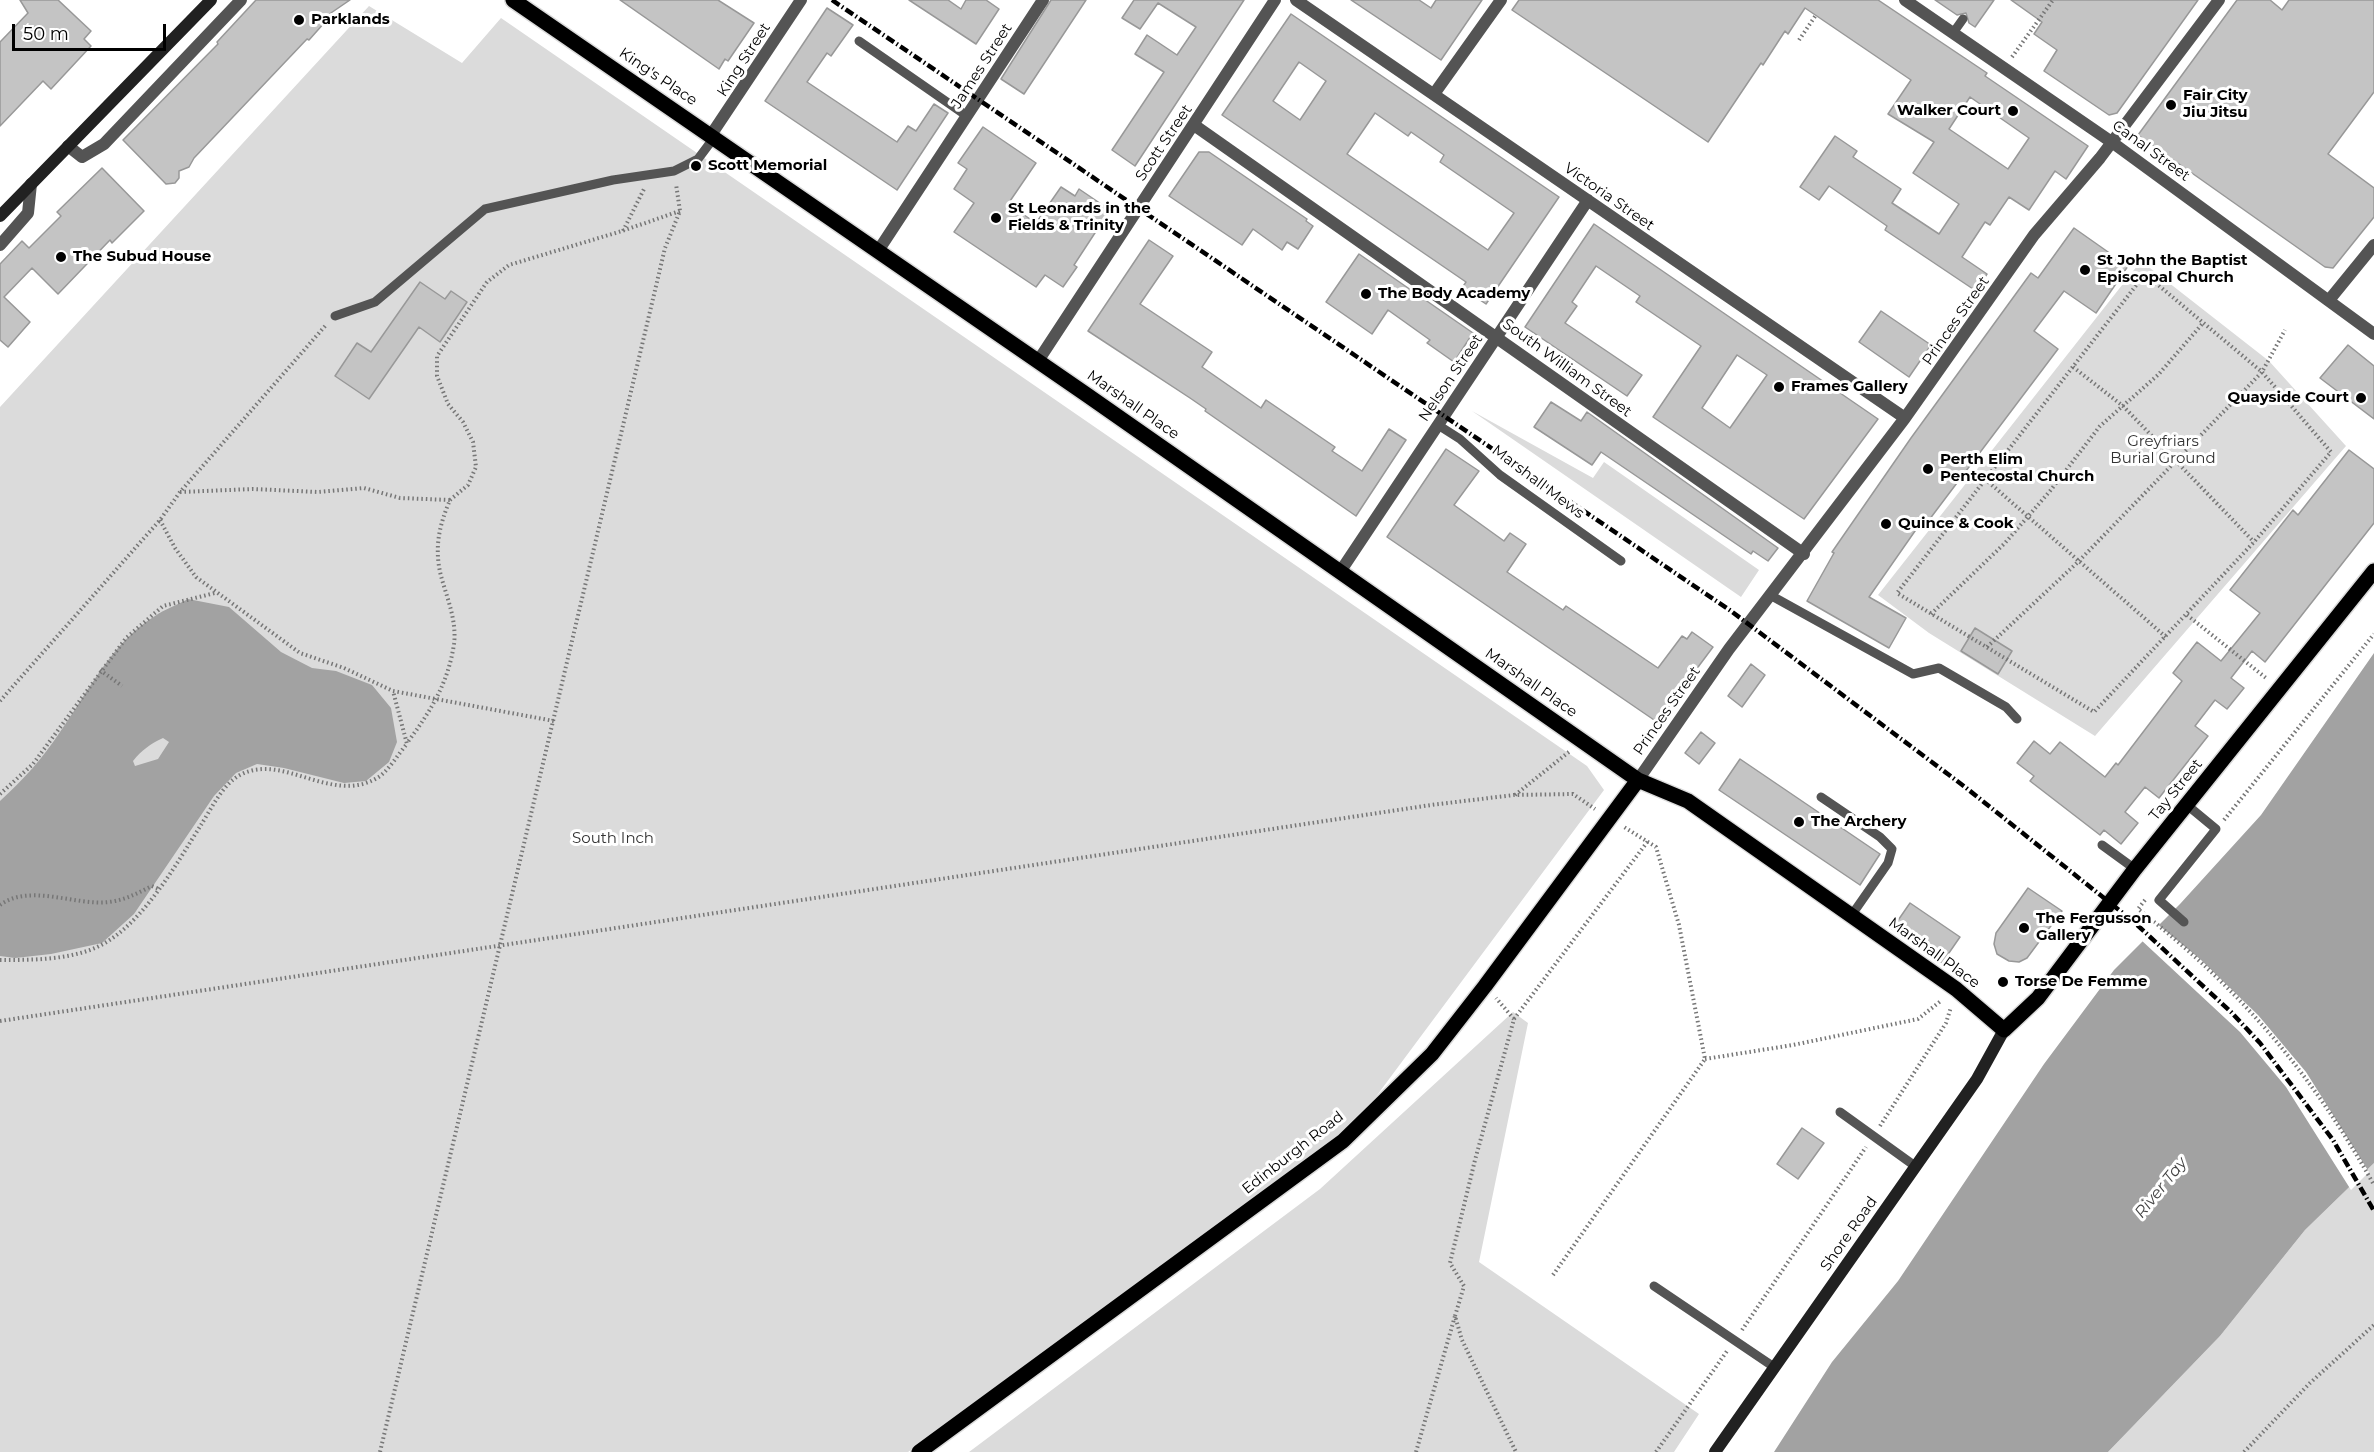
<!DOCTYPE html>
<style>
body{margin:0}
#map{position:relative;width:2374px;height:1452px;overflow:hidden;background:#fff;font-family:Montserrat,sans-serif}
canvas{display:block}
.scale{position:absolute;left:12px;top:24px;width:154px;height:27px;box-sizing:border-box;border:3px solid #000;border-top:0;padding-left:8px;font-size:18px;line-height:21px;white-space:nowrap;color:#000;-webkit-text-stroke:4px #fff;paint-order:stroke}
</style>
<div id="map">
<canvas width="2374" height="1452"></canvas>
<div class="scale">50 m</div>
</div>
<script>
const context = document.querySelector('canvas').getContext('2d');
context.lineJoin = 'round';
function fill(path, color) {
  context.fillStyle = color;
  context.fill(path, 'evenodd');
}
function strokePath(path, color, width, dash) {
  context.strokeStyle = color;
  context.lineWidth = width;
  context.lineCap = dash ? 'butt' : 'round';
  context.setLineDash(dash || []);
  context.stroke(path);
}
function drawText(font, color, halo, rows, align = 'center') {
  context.font = font + ' Montserrat,sans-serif';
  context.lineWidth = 6;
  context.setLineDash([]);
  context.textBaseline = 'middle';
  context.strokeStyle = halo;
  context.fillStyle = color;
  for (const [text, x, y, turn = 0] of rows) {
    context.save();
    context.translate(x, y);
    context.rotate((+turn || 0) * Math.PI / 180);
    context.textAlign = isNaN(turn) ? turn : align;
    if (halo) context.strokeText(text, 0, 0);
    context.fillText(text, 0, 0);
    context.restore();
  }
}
fill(new Path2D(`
 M369,6L462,63L501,18L1587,766L1604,790L1343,1141L908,1452H0V407Z
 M2141,261L2269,361L2346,446L2095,736L1929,633L1878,595Z
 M1472,411L1593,478L1604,462L1759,570L1741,597Z
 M1513,1012L1528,1023L1479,1262L1699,1414L1674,1452H969L1320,1189Z
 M2374,1163V1452H2108L2220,1336L2305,1230Z`), '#dbdbdb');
fill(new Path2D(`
 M188,599L229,607L281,652L312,668L336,671L372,685L391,708L397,742L389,762L366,781L344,783L284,768L257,764L236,773L214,796L134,914L102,943L51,954L15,958L0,956V801C23,780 43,758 60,732C89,691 111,643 155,616C165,609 177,605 188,599ZM163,738L169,742L158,759L135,766L133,761C142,750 150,744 163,738Z
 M2374,653V1163L2305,1230L2220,1336L2108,1452H1774L1832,1362L1898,1281L2044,1064L2114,970L2180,904L2261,815Z`), '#a2a2a2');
fill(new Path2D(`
 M2156,923L2200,959L2258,1015L2306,1072L2369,1172L2351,1190L2286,1087L2240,1032L2140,939Z`), '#fff');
const building = new Path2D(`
 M20,0H58L91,31L84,39L91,46L51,89L43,81L0,126V42L28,13Z
 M256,0H350L328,15L325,22L309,40L307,39L194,158L189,167L179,171V178L175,183L166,184L123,140L218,44L217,42Z
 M620,0H718L754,23L728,61L725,59L719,69Z
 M909,0H948L961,9L966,0H986L999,9L976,44Z
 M1051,0H1086L1024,94L1001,79Z
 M1134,0H1244L1135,166L1112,150L1164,72L1135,54L1147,35L1177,55L1196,27L1158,3L1140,29L1122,18Z
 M1351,0H1419L1431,8L1436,0H1482L1441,60Z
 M1519,0H1878L1987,73L1985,76L2088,146L2066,179L2055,171L2029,210L2009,197L1990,225L1985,222L1962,257L1987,274L1976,291L1885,230L1887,226L1829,186L1819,200L1800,187L1835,136L1857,151L1853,157L1901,189L1892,203L1939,234L1959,204L1913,173L1934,142L1888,114L1911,80L1805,8L1788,34L1785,31L1763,65L1761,63L1708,142L1512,10ZM1970,97L2029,138L2008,169L1949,129Z
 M1935,0H1994L1975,27L1969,23L1966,13L1957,15Z
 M2011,0H2198L2117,113L2109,115L2044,71L2057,50L2034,34L2042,22Z
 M2237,0H2270L2282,10L2289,0H2374V92L2328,154L2374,188V217L2333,268L2325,267L2138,135Z
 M827,8L853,25L831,56L827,53L807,82L897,142L908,126L916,131L934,104L948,113L897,190L765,101Z
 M1291,14L1559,197L1486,304L1462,288L1466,282L1222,115ZM1299,62L1326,81L1300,120L1273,101ZM1375,113L1408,136L1411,132L1444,155L1440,162L1514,213L1488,250L1347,154Z
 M983,127L1036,163L1008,204L1036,223L1061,187L1075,196L1079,189L1110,210L1074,265L1077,267L1063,287L1045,275L1036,287L954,232L974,203L954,189L967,169L958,163Z
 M1199,152H1209L1307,219L1306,221L1313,226L1298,249L1287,242L1282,250L1253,229L1242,245L1169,196Z
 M102,168L144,211L112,243L110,240L58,294L32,268L4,297L30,322L8,347L0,340V264L22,241L29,248L61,216L57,212Z
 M1594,224L1878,419L1804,519L1653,417L1701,346L1636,302L1640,296L1596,266L1572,302L1577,306L1565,323L1642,375L1627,396L1525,327ZM1737,355L1767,375L1730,428L1702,408Z
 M2074,228L2128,266L2096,313L2064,291L2034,331L2058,349L1926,524L1922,521L1869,597L1906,618L1889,648L1807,601L1834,553L1832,552L1911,438L2031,273L2038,278Z
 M1149,240L1173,256L1140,304L1212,352L1202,367L1261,408L1266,400L1335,447L1332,451L1362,471L1389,429L1406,440L1356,516L1205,411L1206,409L1190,398L1088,331Z
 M1359,254L1473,333L1454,362L1427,343L1430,340L1388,310L1372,334L1326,302Z
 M420,282L445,299L451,291L467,302L440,342L419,327L369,399L335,376L357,343L371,352Z
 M1881,311L1931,345L1909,377L1859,342Z
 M2348,345L2374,366V419L2320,378Z
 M1551,402L1581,421L1587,412L1778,548L1768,561L1753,551L1751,554L1601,452L1592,465L1534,427Z
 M1446,449L1479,471L1454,505L1504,541L1510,533L1526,544L1507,572L1563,610L1566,606L1658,668L1682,636L1687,639L1692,632L1713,647L1657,722L1387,537Z
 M2349,450L2374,469V523L2265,662L2252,651L2231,678L2244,688L2227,709L2215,700L2195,726L2208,736L2159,798L2145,787L2125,812L2138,823L2121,844L2104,830L2100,835L2030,781L2034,776L2017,763L2034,741L2050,754L2060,742L2105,777L2116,763L2118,765L2182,681L2173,673L2197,642L2221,661L2260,613L2230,590L2293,510L2298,515Z
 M1975,628L2012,651L1998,674L1961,651Z
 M1751,664L1765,675L1742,707L1728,696Z
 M1701,732L1715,743L1699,764L1685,753Z
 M1740,759L1880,854L1860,885L1719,790Z
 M2028,888L2062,911L2027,958L2019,962L2009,961L1997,954L1994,944L1996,933Z
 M1910,903L1960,937L1942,963L1892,929Z
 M1802,1128L1824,1143L1798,1179L1777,1164Z`);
fill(building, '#c4c4c4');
strokePath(building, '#989898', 1.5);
const primary = new Path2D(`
 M513,0L1087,395L1638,780L1688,801L1956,989L2004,1030L2038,998L2135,869L2374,571
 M919,1452L1343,1141L1432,1054L1485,986L1638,780`);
strokePath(primary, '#dbdbdb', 18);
strokePath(new Path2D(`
 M1799,40L1816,15
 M2012,57L2053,0
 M623,231L644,189
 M2145,274L2262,372L2331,452L2254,542L2094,712L1897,593Z
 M2073,367L2123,406L2254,542
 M1985,479L2166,637
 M180,492L253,489L318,492L364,488L400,498L450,500C439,526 434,548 441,576C447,598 457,621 454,644C448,684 430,712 407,743
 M450,500L468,485L476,467L473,442L463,422L448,404L437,376V356L487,282L509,265L622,231L680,211
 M160,520L175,548L196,577L300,653L344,668L393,691L554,721
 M1931,614L2005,543L2050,491L2100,426L2158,375L2203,323
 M2187,615L2266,678
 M1987,647L2078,562L2262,372L2285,330
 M100,670L122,686
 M0,701L160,520L180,492L326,325
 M0,794L33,764L126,638L163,606L215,593
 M1515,795L1570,751
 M2224,820L2374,634
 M2145,900L2138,909C2240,989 2311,1072 2374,1185
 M0,905C30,883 75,906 109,902C125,900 138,893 152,886L159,889
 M0,960C30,960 62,960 90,950C138,933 175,866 201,825C211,809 223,784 240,775C283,752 331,805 377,778C388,772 398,754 407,744L393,691
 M1514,1019L1648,841
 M0,1021L1431,805L1514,795L1573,794L1595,809
 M1705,1059L1793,1045L1918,1019L1942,1000
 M1880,1126L1946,1023L1951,1007
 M1553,1275L1705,1059L1679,925L1656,847L1624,827
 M1455,1316L1464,1286L1450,1263L1475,1160L1514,1019L1496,998
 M1742,1330L1866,1147
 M380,1452L665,248L680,211L676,184
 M1416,1452L1455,1316L1462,1340L1516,1452
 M1656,1452L1727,1351
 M2244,1452L2310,1383L2374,1325`), '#767676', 4, [1.5, 3]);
strokePath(new Path2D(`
 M1953,33L1963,19
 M859,41L967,116
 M335,316L375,302L485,209L613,180L674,171L698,159L710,143L711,135
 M1438,425L1460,439L1500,475L1621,561
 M1770,595L1913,674L1939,668L2006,707L2017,719
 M1821,797L1880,837L1892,849L1888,863L1851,916
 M2102,845L2135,869
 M2184,922L2159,900L2216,829L2187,805
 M1840,1112L1915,1166
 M1654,1286L1774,1367`), '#545454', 9);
strokePath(new Path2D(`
 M1296,0L1905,418
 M1905,0L2113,143L2374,334
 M1434,94L1501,0
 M1194,125L1804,554
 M711,135L801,0
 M68,146L82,157L104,144L241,0
 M0,245L28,213L31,184
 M878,251L1043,0
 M2330,299L2374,245
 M1038,361L1275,0
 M1340,572L1588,200
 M1638,780L1729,649L1905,418L2034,235L2100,158L2219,0`), '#545454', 12);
strokePath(new Path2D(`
 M0,216L211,0
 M1715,1452L1977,1079L2004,1030`), '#212121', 12);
strokePath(primary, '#000', 15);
strokePath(new Path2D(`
 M832,0L1731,611L1965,787L2134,922L2231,1012L2260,1043L2333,1140L2374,1211`), '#000', 4.5, [9, 3, 1.5, 3]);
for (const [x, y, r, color] of [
 [299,20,6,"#000"],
 [2171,105,6,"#000"],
 [2013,111,6,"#000"],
 [696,166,6,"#000"],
 [996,218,6,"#000"],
 [61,257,6,"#000"],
 [2085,270,6,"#000"],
 [1366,294,6,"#000"],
 [1779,387,6,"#000"],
 [2361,398,6,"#000"],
 [1928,469,6,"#000"],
 [1886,524,6,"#000"],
 [1799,822,6,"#000"],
 [2024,928,6,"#000"],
 [2003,982,6,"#000"]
]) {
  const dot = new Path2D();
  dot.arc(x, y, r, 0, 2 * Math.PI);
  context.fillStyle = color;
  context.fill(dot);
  strokePath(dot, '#fff', 2);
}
drawText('bold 15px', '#000', '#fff', [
 ["Parklands",311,20],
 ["Fair City",2183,96],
 ["Jiu Jitsu",2183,113],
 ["Walker Court",2001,111,"right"],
 ["Scott Memorial",708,166],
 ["St Leonards in the",1008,209],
 ["Fields & Trinity",1008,226],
 ["The Subud House",73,257],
 ["St John the Baptist",2097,261],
 ["Episcopal Church",2097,278],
 ["The Body Academy",1378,294],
 ["Frames Gallery",1791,387],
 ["Quayside Court",2349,398,"right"],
 ["Perth Elim",1940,460],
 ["Pentecostal Church",1940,477],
 ["Quince & Cook",1898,524],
 ["The Archery",1811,822],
 ["The Fergusson",2036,919],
 ["Gallery",2036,936],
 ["Torse De Femme",2015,982]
], 'left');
drawText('15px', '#000', '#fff', [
 ["King Street",744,60,-57],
 ["James Street",982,66,-57],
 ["King's Place",658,77,34],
 ["Scott Street",1164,143,-56],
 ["Canal Street",2151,151,36],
 ["Victoria Street",1609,197,35],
 ["Princes Street",1956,321,-55],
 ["South William Street",1567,368,36],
 ["Nelson Street",1451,378,-56],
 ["Marshall Place",1133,405,35],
 ["Marshall Mews",1538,482,37],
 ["Marshall Place",1531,683,35],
 ["Princes Street",1667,711,-55],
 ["Tay Street",2176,790,-51],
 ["Marshall Place",1934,953,36],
 ["Edinburgh Road",1293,1153,-38],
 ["Shore Road",1849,1234,-55]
]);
drawText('15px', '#323232', '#fff', [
 ["Greyfriars",2163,442],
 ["Burial Ground",2163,459],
 ["South Inch",613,839]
]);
drawText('italic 16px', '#434343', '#fff', [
 ["River Tay",2161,1188,-51]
]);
</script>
